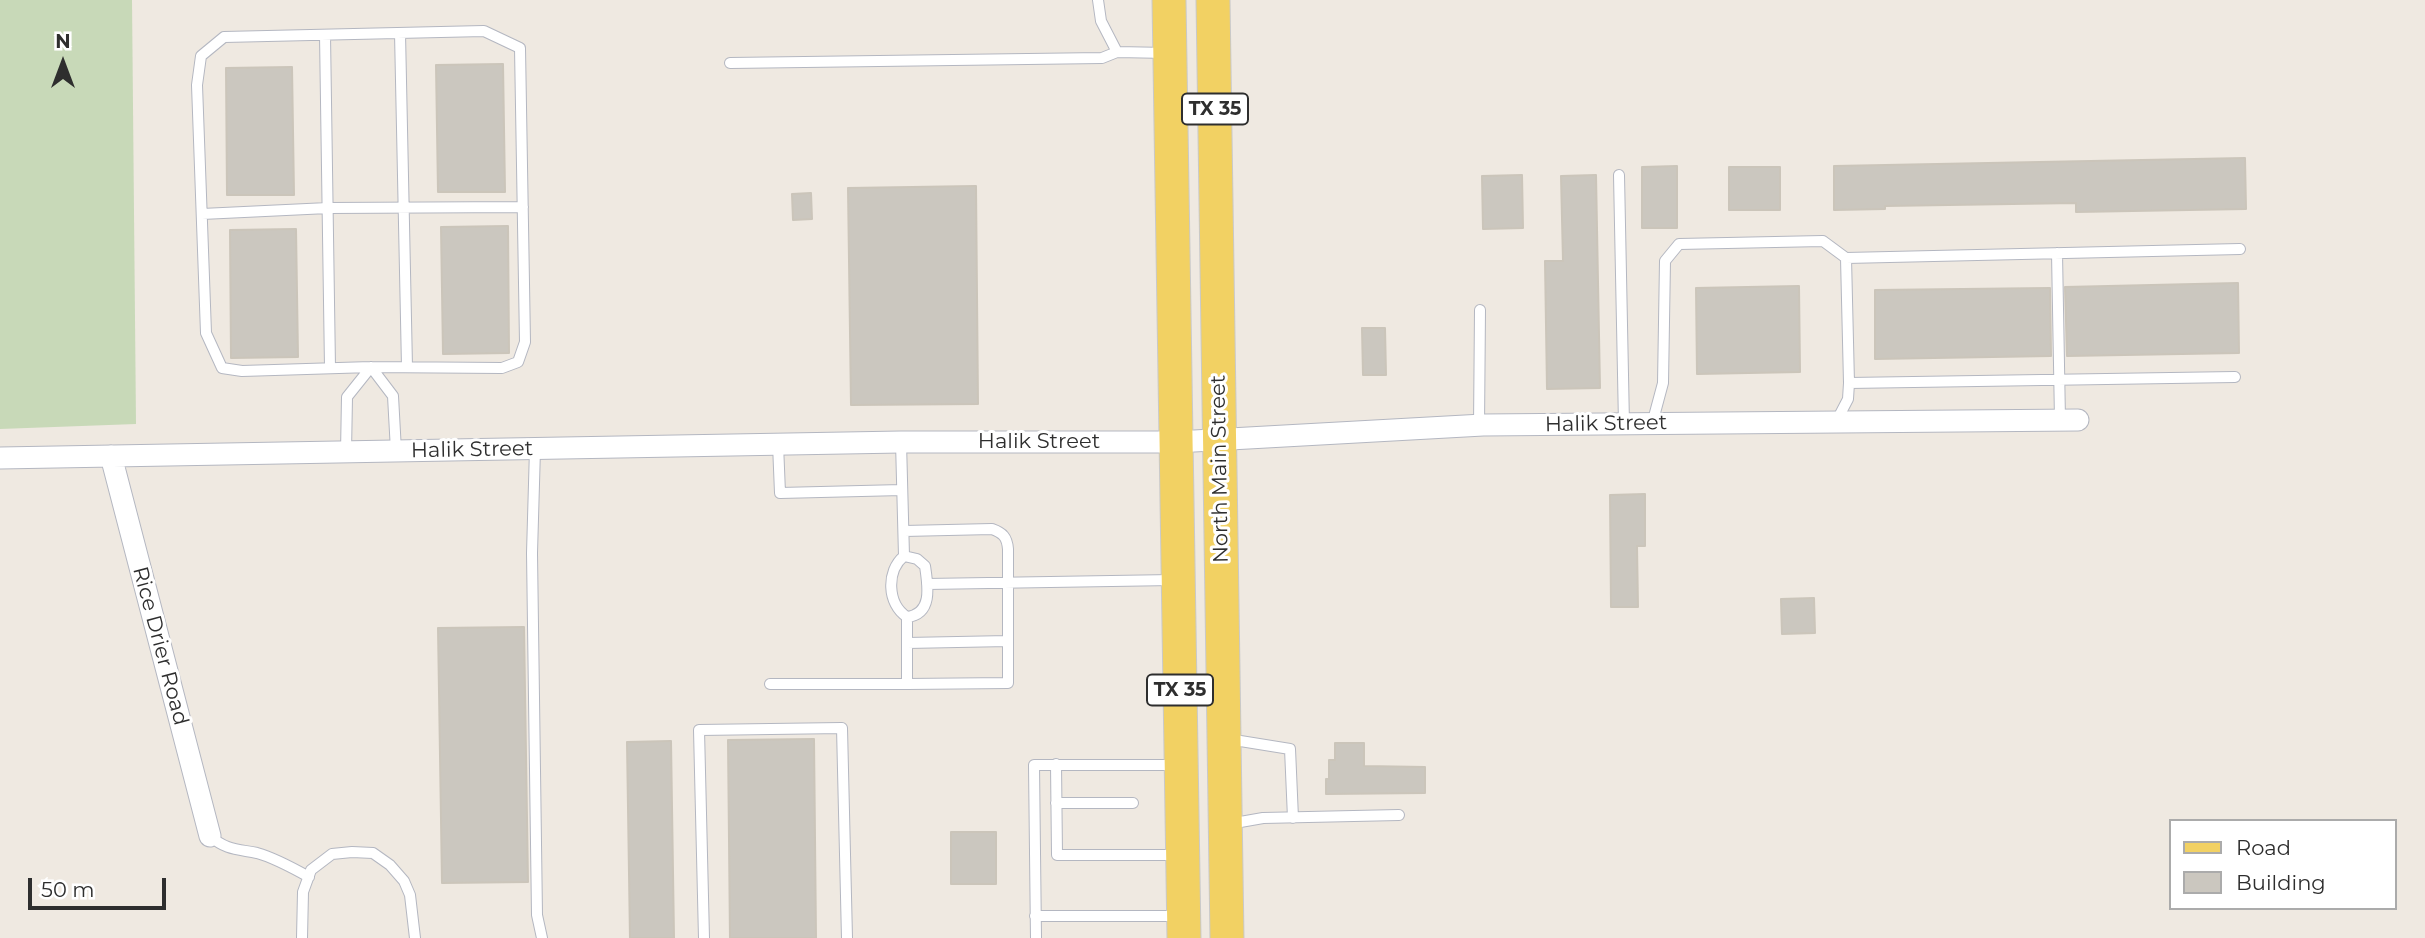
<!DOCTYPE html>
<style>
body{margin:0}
#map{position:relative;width:2425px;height:938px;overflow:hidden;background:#efe9e1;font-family:Montserrat,sans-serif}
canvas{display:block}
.legend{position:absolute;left:2169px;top:819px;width:228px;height:91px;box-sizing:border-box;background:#fff;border:2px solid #ababab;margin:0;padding:9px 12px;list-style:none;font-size:21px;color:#2e2e2e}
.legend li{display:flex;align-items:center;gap:14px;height:35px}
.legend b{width:35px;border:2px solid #ababab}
.north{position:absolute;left:28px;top:28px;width:70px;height:70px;-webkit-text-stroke:5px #fff;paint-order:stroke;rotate:0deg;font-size:19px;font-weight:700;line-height:28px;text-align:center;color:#2e2e2e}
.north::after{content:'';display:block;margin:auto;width:24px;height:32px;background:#2e2e2e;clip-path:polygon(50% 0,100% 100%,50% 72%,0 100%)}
.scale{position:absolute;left:28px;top:878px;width:138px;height:32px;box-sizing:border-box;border:4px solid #2e2e2e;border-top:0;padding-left:9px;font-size:21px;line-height:24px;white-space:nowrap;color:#2e2e2e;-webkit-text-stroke:5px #fff;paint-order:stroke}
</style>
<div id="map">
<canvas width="2425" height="938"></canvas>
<ul class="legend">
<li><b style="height:9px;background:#f2d163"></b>Road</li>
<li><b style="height:19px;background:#cbc7bf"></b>Building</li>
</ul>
<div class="north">N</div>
<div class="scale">50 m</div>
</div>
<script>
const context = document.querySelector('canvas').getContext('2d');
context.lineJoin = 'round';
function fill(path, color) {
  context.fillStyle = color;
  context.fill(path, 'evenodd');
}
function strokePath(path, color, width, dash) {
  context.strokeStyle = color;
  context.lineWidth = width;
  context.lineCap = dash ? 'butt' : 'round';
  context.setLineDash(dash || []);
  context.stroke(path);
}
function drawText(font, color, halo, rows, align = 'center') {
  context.font = font + ' Montserrat,sans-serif';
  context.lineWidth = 6;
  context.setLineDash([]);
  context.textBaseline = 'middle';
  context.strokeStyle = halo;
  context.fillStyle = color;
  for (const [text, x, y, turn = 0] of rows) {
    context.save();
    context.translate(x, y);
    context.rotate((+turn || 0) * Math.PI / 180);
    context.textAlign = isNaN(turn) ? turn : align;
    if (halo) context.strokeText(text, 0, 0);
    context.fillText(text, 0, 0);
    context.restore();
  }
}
fill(new Path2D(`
 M0,0H132L136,424L0,429Z`), '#c8d9b8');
const building = new Path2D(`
 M503,64L505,192H438L436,65Z
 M292,67L294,195H227L226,68Z
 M2245,158L2246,209L2076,212V203L1885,206V209L1834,210V166Z
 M1677,166V228H1642V167Z
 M1729,167H1780V210H1729Z
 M1522,175L1523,228L1483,229L1482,176Z
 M1596,175L1600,388L1547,389L1545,261H1563L1561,176Z
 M976,186L978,404L851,405L848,188Z
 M811,193L812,219L793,220L792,194Z
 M508,226L509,353L443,354L441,227Z
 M296,229L298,357L231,358L230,230Z
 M2238,283L2239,353L2067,356L2065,287Z
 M1799,286L1800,372L1697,374L1696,288Z
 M2050,288L2051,356L1875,359V290Z
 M1362,328H1385L1386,375H1363Z
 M1645,494V546H1637L1638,607H1611L1610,495Z
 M1814,598L1815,633L1782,634L1781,599Z
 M524,627L528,882L442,883L438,628Z
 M814,739L816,938H730L728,740Z
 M671,741L674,938H630L627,742Z
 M1335,743H1364V766L1425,767V793L1326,794V779H1329V760H1335Z
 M951,832H996V884H951Z`);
fill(building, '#cbc7bf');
strokePath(building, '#cbc5ba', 2);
const service = new Path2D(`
 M1098,0L1101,21L1117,52
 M484,31L520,48L525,342L518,362L502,368L371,367L242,371L222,368L206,333L197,85L201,56L224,37Z
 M400,33L407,367
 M325,35L330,368
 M730,63L1102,58L1117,52L1167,53
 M1619,175L1624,424
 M202,214L328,208L523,207
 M2057,253L2060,420
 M371,367L393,396L396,451
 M2235,377L1849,383L1846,258L2240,249
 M1836,422L1848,399L1849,383
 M1652,424L1663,383L1665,261L1679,244L1823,241L1846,258
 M1479,426L1480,310
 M901,442L904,556
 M778,444L780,493L902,490
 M535,449L532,553L537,915L542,938
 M346,452L347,397L371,367
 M904,531L992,529C1003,533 1007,537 1008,549V641L907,643
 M904,556L917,559L925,566C928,586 933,614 907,617C887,604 886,571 904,556Z
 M927,584L1173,580
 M770,684H907V617
 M907,684L1008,683V641
 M1228,739L1290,749L1293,818
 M1056,764L1057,855H1180
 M1056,803H1133
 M1229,824L1263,818L1399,815
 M210,836C226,850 237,849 257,853C275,858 293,868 309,877
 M1035,916H1180
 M302,938L303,892L311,870L332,854L352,852L373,853L390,865L404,881L410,895L415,938
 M704,938L699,730L842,728L847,938
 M1036,938L1034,765H1178`);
const minor = new Path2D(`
 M111,456L210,836
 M0,458L901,442H1176L1483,425L2078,420`);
const primary = new Path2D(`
 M1169,0L1184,938
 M1213,0L1227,938`);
strokePath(service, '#b4b7c1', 12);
strokePath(minor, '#b4b7c1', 23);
strokePath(primary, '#c9c9c9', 35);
strokePath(service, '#fff', 10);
strokePath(minor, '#fff', 21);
strokePath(primary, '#f2d163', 33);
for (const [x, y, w] of [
 [1215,109,66],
 [1180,690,66]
]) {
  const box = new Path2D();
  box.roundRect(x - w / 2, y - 15.5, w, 31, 5);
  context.fillStyle = '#fff';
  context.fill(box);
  strokePath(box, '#2e2e2e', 2);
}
drawText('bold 19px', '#2e2e2e', null, [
 ["TX 35",1215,109],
 ["TX 35",1180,690]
]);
drawText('21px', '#2e2e2e', '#fff', [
 ["Halik Street",1606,424,-1],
 ["Halik Street",1039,442],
 ["Halik Street",472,450,-1],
 ["North Main Street",1220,469,-91],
 ["Rice Drier Road",160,646,75]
]);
</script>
